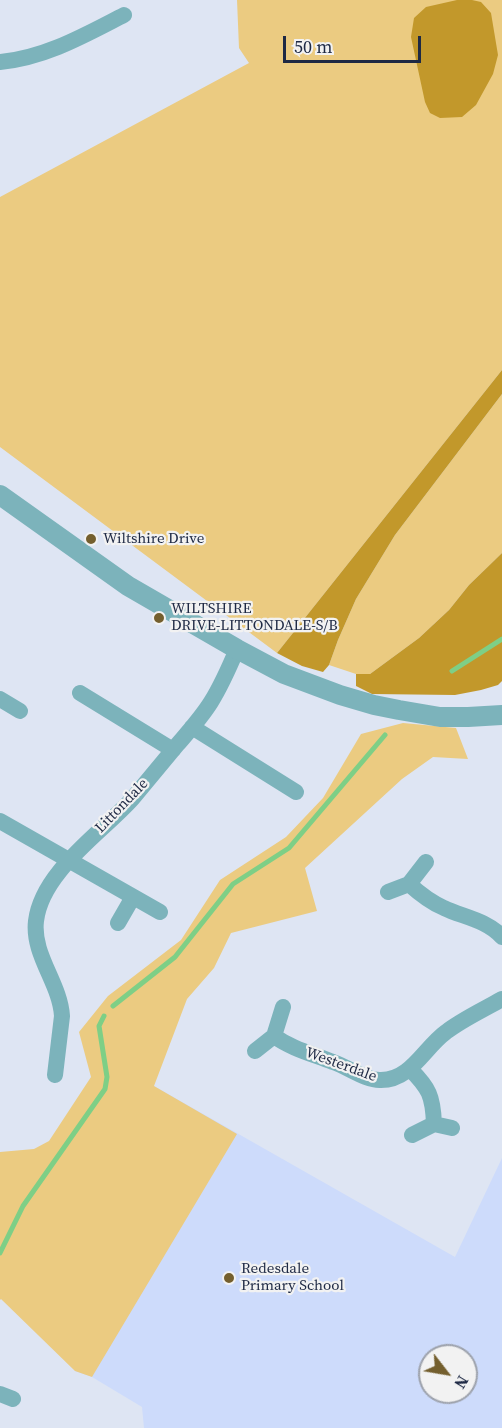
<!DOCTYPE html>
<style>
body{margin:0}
#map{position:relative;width:502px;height:1428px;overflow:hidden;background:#dee5f3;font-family:"Source Serif 4",serif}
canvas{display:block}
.north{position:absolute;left:418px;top:1344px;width:60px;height:60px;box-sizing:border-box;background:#f2f2f2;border:2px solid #9da2ac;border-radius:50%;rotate:121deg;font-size:16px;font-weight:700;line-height:24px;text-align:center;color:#1e2944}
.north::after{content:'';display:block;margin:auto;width:21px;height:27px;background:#745f2e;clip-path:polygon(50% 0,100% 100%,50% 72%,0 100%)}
.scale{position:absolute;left:283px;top:36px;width:138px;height:27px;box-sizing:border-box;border:3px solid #1e2944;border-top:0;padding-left:8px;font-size:18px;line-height:21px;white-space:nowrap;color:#1e2944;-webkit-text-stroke:4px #f2f2f2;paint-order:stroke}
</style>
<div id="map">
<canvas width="502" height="1428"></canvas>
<div class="north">N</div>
<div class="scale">50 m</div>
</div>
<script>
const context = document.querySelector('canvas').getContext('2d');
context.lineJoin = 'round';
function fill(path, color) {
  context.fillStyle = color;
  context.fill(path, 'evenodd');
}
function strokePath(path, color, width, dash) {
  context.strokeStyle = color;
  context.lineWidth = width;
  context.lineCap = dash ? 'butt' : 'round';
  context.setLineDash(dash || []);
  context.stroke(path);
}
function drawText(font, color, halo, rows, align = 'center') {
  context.font = font + ' "Source Serif 4",serif';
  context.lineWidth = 4.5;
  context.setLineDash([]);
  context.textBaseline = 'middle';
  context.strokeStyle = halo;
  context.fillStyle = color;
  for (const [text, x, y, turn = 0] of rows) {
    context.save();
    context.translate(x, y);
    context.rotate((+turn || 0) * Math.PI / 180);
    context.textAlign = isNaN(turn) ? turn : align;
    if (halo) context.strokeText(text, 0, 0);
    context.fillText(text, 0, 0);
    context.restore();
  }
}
fill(new Path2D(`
 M154,1086L455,1257L502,1158V1428H144L142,1407L92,1377L75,1371ZM430,1356H466V1392H430Z`), '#cddbfb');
fill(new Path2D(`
 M237,0H502V370L277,653L0,447V197L249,63L239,48Z
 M502,394V553L469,585L449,610L419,638L370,674H356L329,665L338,640L356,599L395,535Z
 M403,723L456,728L468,759L433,757L402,779L305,868L317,911L231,933L214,968L187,999L154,1086L237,1134L92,1377L75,1371L1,1299L0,1300V1152L34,1149L49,1141L91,1077L79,1032L108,996L181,940L220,880L286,837L323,798L361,734Z`), '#ebcb81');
fill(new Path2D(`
 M457,0H472L481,2L491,13L498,55L493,74L476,105L462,117L440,118L430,113L425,102L411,37L414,18L426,7Z
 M502,370V394L395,535L356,599L338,640L329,665L323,672L302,666L277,653Z
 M502,553V681L498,685L481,690L455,695L372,694L356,686V674H370L419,638L449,610L469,585Z`), '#c2982b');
strokePath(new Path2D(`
 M452,671L502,639
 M113,1006L175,957L233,884L289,848L385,735
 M0,1253L23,1206L105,1089L107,1077L99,1026L104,1016`), '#7ecf86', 5);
strokePath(new Path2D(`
 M0,62C45,58 85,35 124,15
 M80,693L173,750
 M0,699L20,711
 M192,727L296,792
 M0,821L160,912
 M409,884C420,894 430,902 444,908C463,917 487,920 502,937
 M388,892L409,884L426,862
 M118,923L133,897
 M274,1036C292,1049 313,1054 333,1062C348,1067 366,1081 381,1080C411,1080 424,1048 446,1032C463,1019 483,1010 502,999
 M255,1051L274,1036L283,1007
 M410,1069C429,1088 433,1096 434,1124
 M55,1075L62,1016C60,983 32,955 36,921C42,871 103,832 133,798C148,780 162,763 177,745C189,731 201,718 211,702C221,686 229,668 237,649
 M412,1135L434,1124L452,1128
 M0,1394L13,1399`), '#7cb3bb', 16);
strokePath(new Path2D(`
 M0,495L128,586L237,649L284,674L340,695L374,705L399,710L440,717H468L502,715`), '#7cb3bb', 20);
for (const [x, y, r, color] of [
 [91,539,6,"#745f2e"],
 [159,618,6,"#745f2e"],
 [229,1278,6,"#745f2e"]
]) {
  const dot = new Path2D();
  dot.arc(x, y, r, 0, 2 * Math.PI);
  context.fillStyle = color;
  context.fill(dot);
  strokePath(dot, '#f2f2f2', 2);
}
drawText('15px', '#1e2944', '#f2f2f2', [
 ["Wiltshire Drive",103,539],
 ["WILTSHIRE",171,609],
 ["DRIVE-LITTONDALE-S/B",171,626],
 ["Redesdale",241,1269],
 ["Primary School",241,1286]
], 'left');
drawText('15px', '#1e2944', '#f2f2f2', [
 ["Littondale",122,806,-46],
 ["Westerdale",341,1065,20]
]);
</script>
